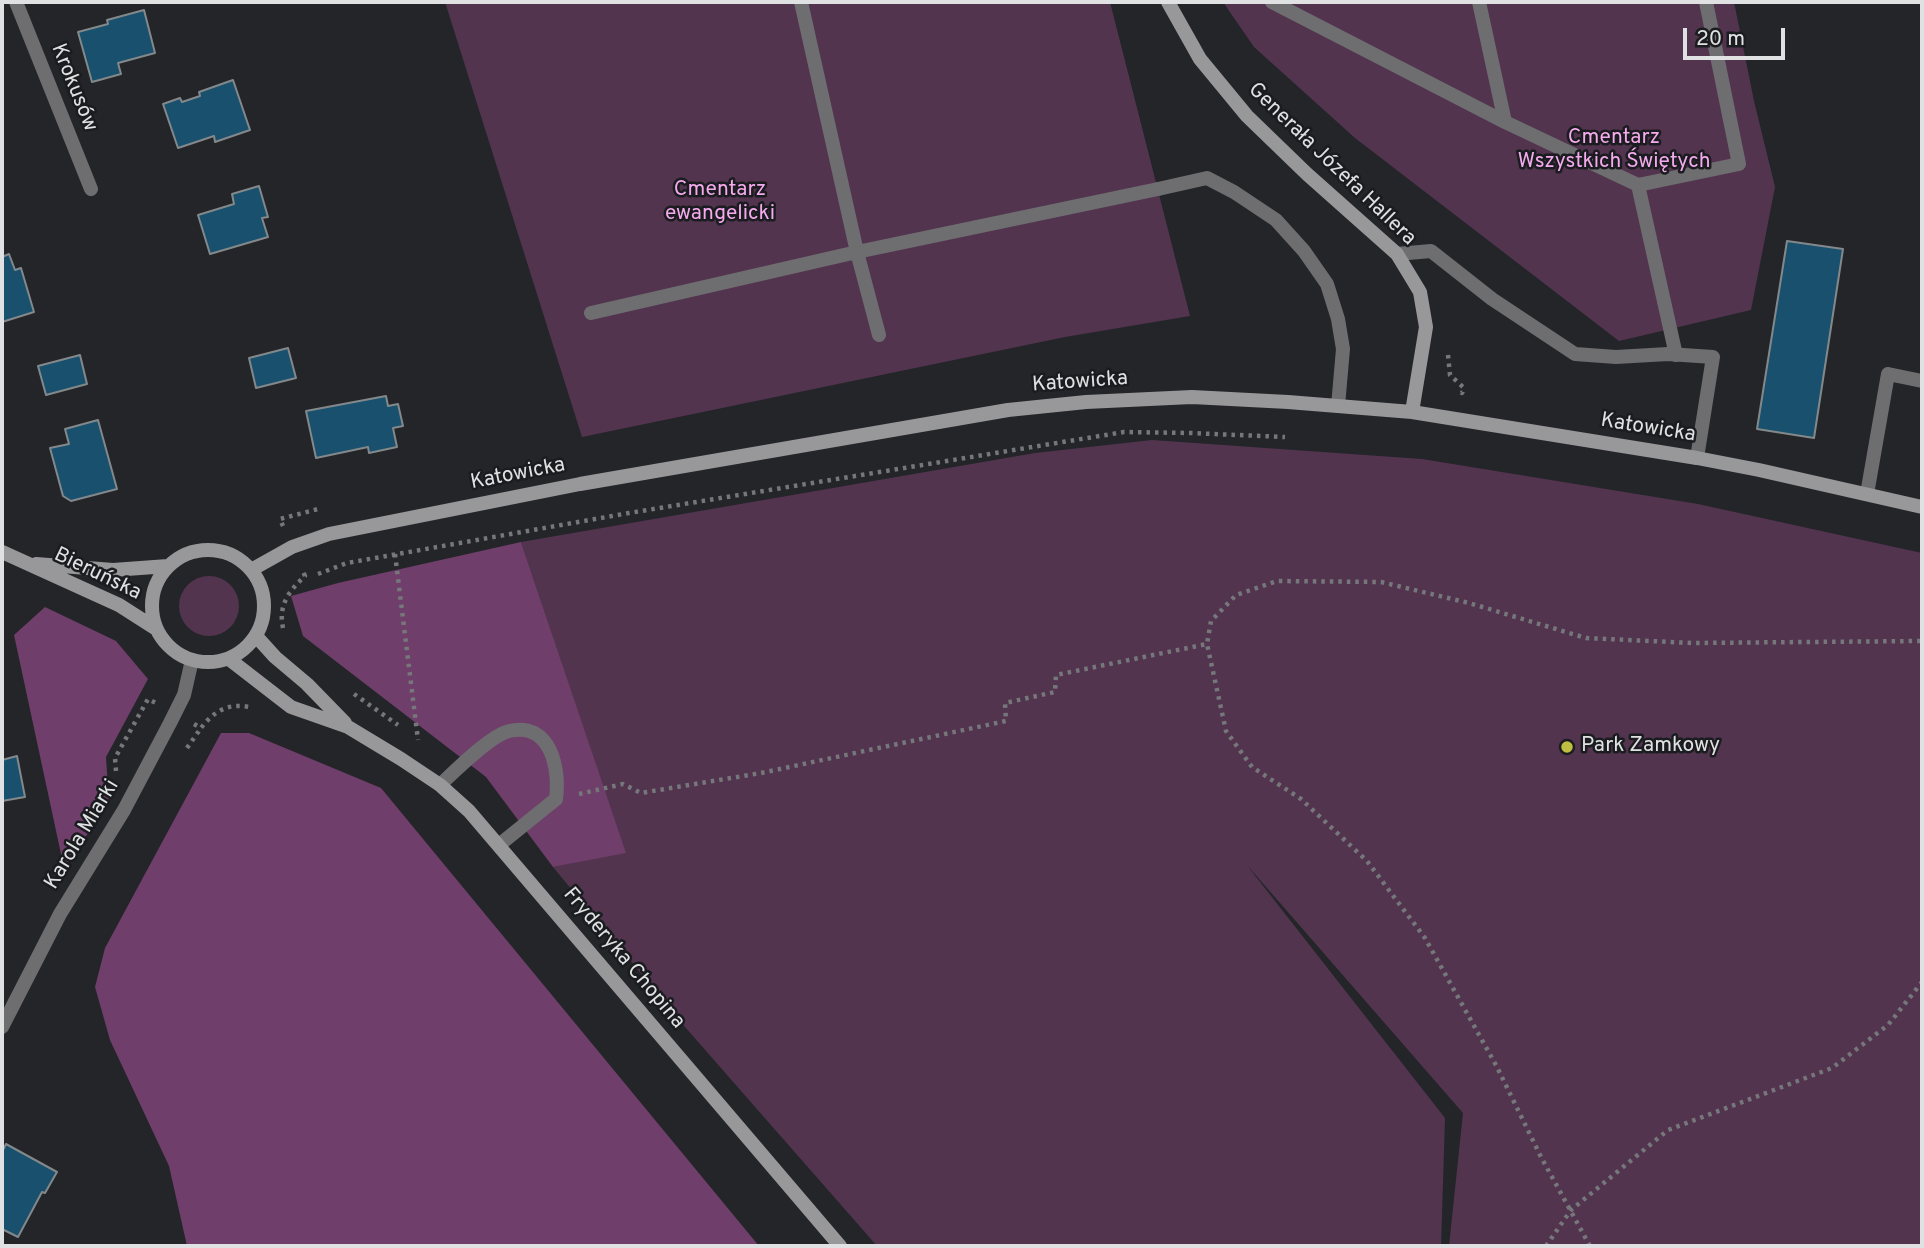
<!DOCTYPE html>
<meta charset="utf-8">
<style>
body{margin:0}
#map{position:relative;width:1924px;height:1248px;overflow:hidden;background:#232529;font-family:Overpass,sans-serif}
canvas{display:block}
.frame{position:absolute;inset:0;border:4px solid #e0e1e3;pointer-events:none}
.scale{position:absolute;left:1683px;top:28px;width:102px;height:32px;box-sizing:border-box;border:4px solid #e0e1e3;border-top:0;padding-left:9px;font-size:21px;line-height:24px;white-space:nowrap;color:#e0e1e3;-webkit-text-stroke:5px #1a1c1f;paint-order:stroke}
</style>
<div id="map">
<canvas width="1924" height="1248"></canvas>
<div class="frame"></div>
<div class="scale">20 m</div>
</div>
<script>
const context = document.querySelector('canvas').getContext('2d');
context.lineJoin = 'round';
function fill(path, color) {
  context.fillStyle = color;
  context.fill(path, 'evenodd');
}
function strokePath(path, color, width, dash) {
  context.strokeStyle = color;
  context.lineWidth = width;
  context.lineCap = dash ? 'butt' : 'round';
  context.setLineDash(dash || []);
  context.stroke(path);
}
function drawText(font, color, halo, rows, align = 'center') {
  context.font = font + ' Overpass,sans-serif';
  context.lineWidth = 5;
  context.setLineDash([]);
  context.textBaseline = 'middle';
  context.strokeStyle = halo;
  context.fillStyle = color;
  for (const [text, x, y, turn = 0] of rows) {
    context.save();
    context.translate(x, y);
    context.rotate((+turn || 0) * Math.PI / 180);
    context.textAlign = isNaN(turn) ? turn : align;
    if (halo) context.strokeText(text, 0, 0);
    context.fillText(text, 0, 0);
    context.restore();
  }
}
fill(new Path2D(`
 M445,2H1110L1190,316L1065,337L582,437Z
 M1223,2H1734L1754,101L1775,187L1751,310L1619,341L1355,138L1254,47Z
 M1152,440L1422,459L1698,504L1922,553V1246H1449L1463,1113L1246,864L1445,1118L1441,1246H877L685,1027L553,867L625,852L521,542L1035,453Z
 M179 606a30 30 0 1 1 60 0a30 30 0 1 1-60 0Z`), '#52344f');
fill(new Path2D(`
 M521,542L626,853L553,867L486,777L303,636L291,596L338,583Z
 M45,607L116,641L148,679L106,757L109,803L64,868L14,635Z
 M221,733H249L381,788L759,1246H187L169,1166L110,1040L95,987L105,948Z`), '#6f3e6a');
const building = new Path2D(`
 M144,10L155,53L118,63L121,74L92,82L78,32L108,24L107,20Z
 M233,80L250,130L215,142L214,136L178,148L163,104L180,98L182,102L200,96L199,92Z
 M259,186L268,217L262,218L268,237L210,254L198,215L234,204L232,194Z
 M1787,241L1843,249L1814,438L1757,429Z
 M9,254L15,270L21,268L34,312L2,322V257Z
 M288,348L296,378L256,388L249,358Z
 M80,355L87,384L46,395L38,366Z
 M386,396L388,406L398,404L403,426L393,428L397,447L369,453L368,447L316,458L306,411Z
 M98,420L117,489L71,501L63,496L50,448L69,444L65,429Z
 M17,756L25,797L2,801V760Z
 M6,1144L57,1172L45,1193L42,1192L18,1237L2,1229V1152Z`);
fill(building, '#18506d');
strokePath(building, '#83888b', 2);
strokePath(new Path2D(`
 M1448,355L1450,375L1464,388L1462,393L1458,392
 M283,526L280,519L322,508
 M395,554L418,740
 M318,574L347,563L629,513L1124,432L1190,433L1285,437
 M283,628C278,605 289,591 305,576L302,569
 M354,694L398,725
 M194,724L201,728C214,711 228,703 249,707
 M187,748L201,728
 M116,771L115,758L148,699L156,703
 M579,794L623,784L641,793L761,773L1006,721L1005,703L1055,692L1056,675L1207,644
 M1546,1246L1571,1210L1668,1130L1832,1068L1888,1025L1922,982
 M1590,1246L1541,1157L1497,1067L1425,938L1367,861L1301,799L1252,767L1226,731L1207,644L1211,621L1236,595L1277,581L1381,582L1469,603L1586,638L1692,643L1922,641`), '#76777a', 4.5, [3.5, 5]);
strokePath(new Path2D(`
 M1158,189L1207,178L1234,192L1276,220L1304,251L1327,284L1338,319L1343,349L1338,406
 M1397,254L1431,251L1492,299L1575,354L1616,357L1668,354L1713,357L1697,458
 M1867,494L1888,374L1922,381
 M440,785C455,771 491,735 509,731C551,721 560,769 556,799L499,845`), '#6e6e70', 14);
strokePath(new Path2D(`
 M16,2L91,189
 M1272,2L1505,122
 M1479,2L1505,122L1638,185L1676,355
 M1638,185L1739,164L1706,2
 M591,313L857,252L801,2
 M879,335L857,252L1158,189
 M2,1027L60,914L124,810L170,723L184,695L192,660`), '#6e6e70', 14);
strokePath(new Path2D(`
 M1168,2L1200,59L1247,116L1307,174L1397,254L1420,292L1426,327L1412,412
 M152 606a56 56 0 1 1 112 0a56 56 0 1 1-112 0Z
 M2,552L119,605L155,628
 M36,564L113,570L168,566
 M251,570L292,547L329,534L580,484L1008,410L1086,402L1192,397L1288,402L1412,412L1697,458L1759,470L1922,507
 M256,636L275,657L307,684L345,723
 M229,659L291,707L348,727L401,759L440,785L469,811L840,1246`), '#98979a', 14);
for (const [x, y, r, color] of [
 [1567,747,7,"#bfbe42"]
]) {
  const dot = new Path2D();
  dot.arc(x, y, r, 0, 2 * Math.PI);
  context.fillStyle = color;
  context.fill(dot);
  strokePath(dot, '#1a1c1f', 2.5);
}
drawText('21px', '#e0e1e3', '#1a1c1f', [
 ["Krokusów",73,88,68],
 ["Generała Józefa Hallera",1331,165,44],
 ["Katowicka",1080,383,-4],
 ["Katowicka",1648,429,9],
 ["Katowicka",518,475,-11],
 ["Bieruńska",97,575,26],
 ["Karola Miarki",83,835,-59],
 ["Fryderyka Chopina",623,959,50]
]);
drawText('21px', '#f5aaed', '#1a1c1f', [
 ["Cmentarz",1614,139],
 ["Wszystkich Świętych",1614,163],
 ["Cmentarz",720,191],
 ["ewangelicki",720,215]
]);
drawText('21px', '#e0e1e3', '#1a1c1f', [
 ["Park Zamkowy",1581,747]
], 'left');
</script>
